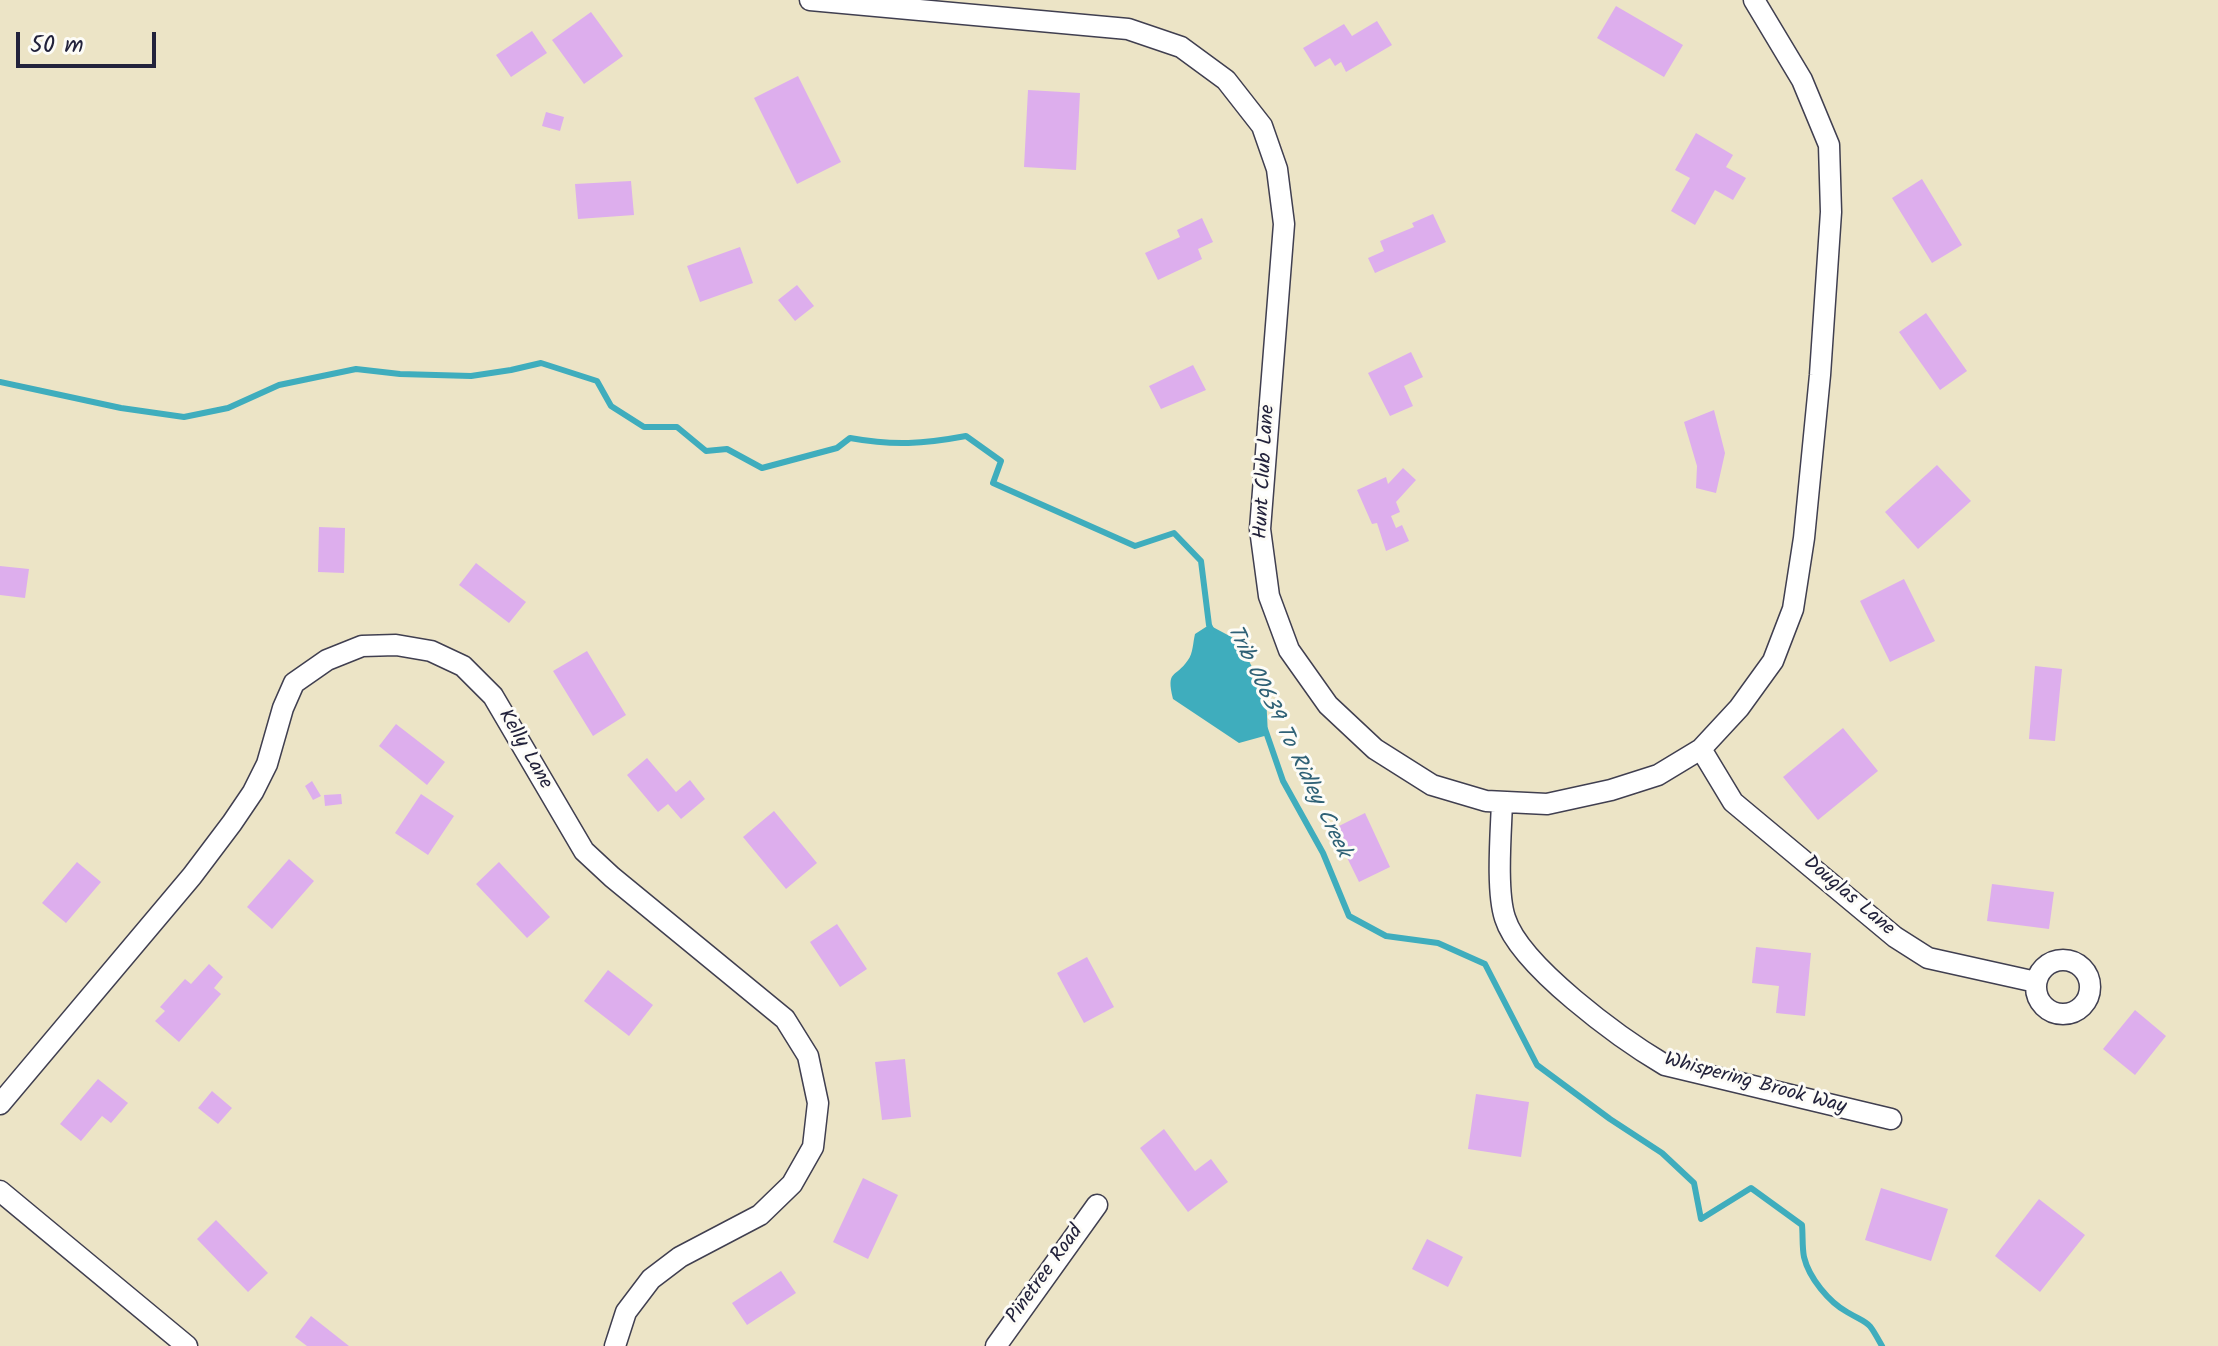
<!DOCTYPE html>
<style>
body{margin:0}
#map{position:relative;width:2218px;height:1346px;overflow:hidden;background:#ece4c6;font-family:Kalam,sans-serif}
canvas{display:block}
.scale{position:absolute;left:16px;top:32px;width:140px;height:36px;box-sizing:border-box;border:4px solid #22223b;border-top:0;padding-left:10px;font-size:24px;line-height:28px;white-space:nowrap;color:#22223b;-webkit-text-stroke:6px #fdfcf7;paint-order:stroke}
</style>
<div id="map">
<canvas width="2218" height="1346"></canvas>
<div class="scale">50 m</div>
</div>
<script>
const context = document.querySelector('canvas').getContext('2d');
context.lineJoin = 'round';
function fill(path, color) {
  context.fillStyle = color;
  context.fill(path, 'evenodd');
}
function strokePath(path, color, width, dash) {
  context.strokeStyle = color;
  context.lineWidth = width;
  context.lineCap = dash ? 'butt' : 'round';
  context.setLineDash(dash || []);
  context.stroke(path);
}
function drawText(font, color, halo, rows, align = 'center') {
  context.font = font + ' Kalam,sans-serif';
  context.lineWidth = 6;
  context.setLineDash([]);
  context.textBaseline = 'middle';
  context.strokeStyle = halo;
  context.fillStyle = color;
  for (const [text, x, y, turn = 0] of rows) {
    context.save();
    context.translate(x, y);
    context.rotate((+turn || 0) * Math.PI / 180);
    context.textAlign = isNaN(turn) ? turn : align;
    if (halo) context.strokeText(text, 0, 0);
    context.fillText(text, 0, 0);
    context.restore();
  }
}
fill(new Path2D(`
 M1209,625L1239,641L1266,695L1268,735L1239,743L1173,699C1166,669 1175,679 1188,660C1193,654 1193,642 1195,634Z`), '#3fadbd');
strokePath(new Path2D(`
 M0,382L121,408L184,417L228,408L279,385L356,369L400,374L471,376L511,370L541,363L597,381L611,406L644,427H677L706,451L727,449L762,468L837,448L850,438C894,446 923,444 966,436L1001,461L993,483L1135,546L1174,533L1201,561L1209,625L1212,631
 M1265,729L1283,781L1323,853L1349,916L1386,936L1438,943L1485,964L1537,1065L1610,1119L1662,1153L1694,1183L1701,1219L1751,1188L1802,1225C1803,1236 1802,1247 1804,1257C1809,1278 1829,1302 1847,1312C1871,1326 1867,1319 1882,1346`), '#3fadbd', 6);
fill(new Path2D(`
 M1616,6L1683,45L1664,77L1597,38Z
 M591,12L623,56L584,84L552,40Z
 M1377,21L1392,45L1346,72L1341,62L1335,66L1330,58L1315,67L1303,48L1344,24L1352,36Z
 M532,31L547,53L511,77L496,55Z
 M798,76L841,162L797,184L754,98Z
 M1028,90L1080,93L1076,170L1024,167Z
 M546,112L564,117L560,131L542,126Z
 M1696,133L1733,155L1726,167L1746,178L1733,200L1715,190L1695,225L1671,211L1690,178L1675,170Z
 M1922,179L1962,245L1932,263L1892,198Z
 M631,181L634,215L578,219L575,184Z
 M1433,214L1446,242L1375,273L1368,258L1384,251L1380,241L1414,227L1412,223Z
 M1202,218L1213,242L1198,249L1202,259L1158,280L1145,253L1180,237L1177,230Z
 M740,247L753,283L700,302L687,266Z
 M797,285L814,306L795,321L778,300Z
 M1926,313L1967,371L1940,390L1899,332Z
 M1411,352L1423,377L1404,386L1413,406L1390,416L1368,373Z
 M1193,365L1206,390L1161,409L1149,386Z
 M1714,410L1725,453L1716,493L1696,488L1697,466L1684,422Z
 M1937,465L1971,501L1918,549L1885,512Z
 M1403,468L1416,480L1396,502L1400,512L1391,516L1396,528L1402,525L1409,541L1386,551L1377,523L1372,524L1357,490L1386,477L1388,484Z
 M319,527L345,528L344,573L318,572Z
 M476,563L526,602L509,623L459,585Z
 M0,566L29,569L25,598L0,595Z
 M1904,579L1935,641L1890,662L1860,601Z
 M587,651L626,715L593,736L553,671Z
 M2035,666L2062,669L2055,741L2029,739Z
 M396,724L445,762L427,785L379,746Z
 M1843,728L1878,771L1818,820L1783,777Z
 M647,758L676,792L690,780L705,799L681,819L668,804L658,812L627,775Z
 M312,781L321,796L313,800L305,786Z
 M341,794L342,804L325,806L324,795Z
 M421,794L454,816L428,855L395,833Z
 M774,811L817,863L786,889L743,837Z
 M1365,813L1390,867L1359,882L1333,829Z
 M289,859L314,881L272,929L247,907Z
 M77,862L101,882L66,923L42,903Z
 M499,862L550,917L527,938L476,884Z
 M1992,884L2054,892L2049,929L1987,921Z
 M837,924L867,969L840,987L810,942Z
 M1756,947L1811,953L1805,1016L1776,1013L1779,986L1752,983Z
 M1087,957L1114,1007L1084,1023L1057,973Z
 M209,964L223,977L214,988L221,994L179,1042L155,1021L165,1011L160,1007L185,979L191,984Z
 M608,970L653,1005L629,1036L584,1001Z
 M2135,1010L2166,1036L2135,1075L2103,1049Z
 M905,1059L911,1117L882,1120L875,1062Z
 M98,1079L128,1103L111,1123L102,1116L81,1141L60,1124Z
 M212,1091L232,1108L218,1124L198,1108Z
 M1476,1094L1529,1102L1521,1157L1468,1149Z
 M1164,1129L1195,1171L1211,1159L1228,1182L1188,1212L1140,1148Z
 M863,1178L898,1195L868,1259L833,1242Z
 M1881,1188L1948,1209L1931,1261L1865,1240Z
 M2039,1199L2085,1235L2040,1292L1995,1256Z
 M216,1220L268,1273L248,1292L197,1239Z
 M1427,1239L1463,1257L1448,1287L1412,1269Z
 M781,1271L796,1293L747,1325L732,1303Z
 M311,1316L349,1346H307L295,1337Z`), '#ddaeed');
const minor = new Path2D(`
 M810,0L1128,29L1181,47L1226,80L1262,126L1277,169L1284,224L1260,529L1269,596L1289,650L1328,705L1375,749L1432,785L1486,801L1547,804L1611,790L1658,775L1701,749L1739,708L1773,661L1793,609L1804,538L1820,375L1831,212L1829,145L1802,80L1754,0
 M1701,749L1733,802L1895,937L1928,958L2036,982
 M1502,802C1501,832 1496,891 1505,918C1520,966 1621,1039 1665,1065L1891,1119
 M2036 987a27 27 0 1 1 54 0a27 27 0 1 1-54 0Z
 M0,1104L192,876L232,823L253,792L267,764L283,708L294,683L327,660L362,646L396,645L431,651L463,666L493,696L584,851L612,877L785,1019L808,1056L818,1103L813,1147L792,1184L760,1215L680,1257L651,1279L626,1312L615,1346
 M0,1191L187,1346
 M996,1346L1097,1205`);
strokePath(minor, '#403f50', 23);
strokePath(minor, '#fff', 20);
drawText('20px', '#22223b', '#fdfcf7', [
 ["Hunt Club Lane",1266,472,-87],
 ["Kelly Lane",524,750,60],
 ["Douglas Lane",1848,897,40],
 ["Whispering Brook Way",1755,1085,15],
 ["Pinetree Road",1046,1275,-54]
]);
drawText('italic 22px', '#2f6176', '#fdfcf7', [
 ["Trib 00639 To Ridley Creek",1287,742,64]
]);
</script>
